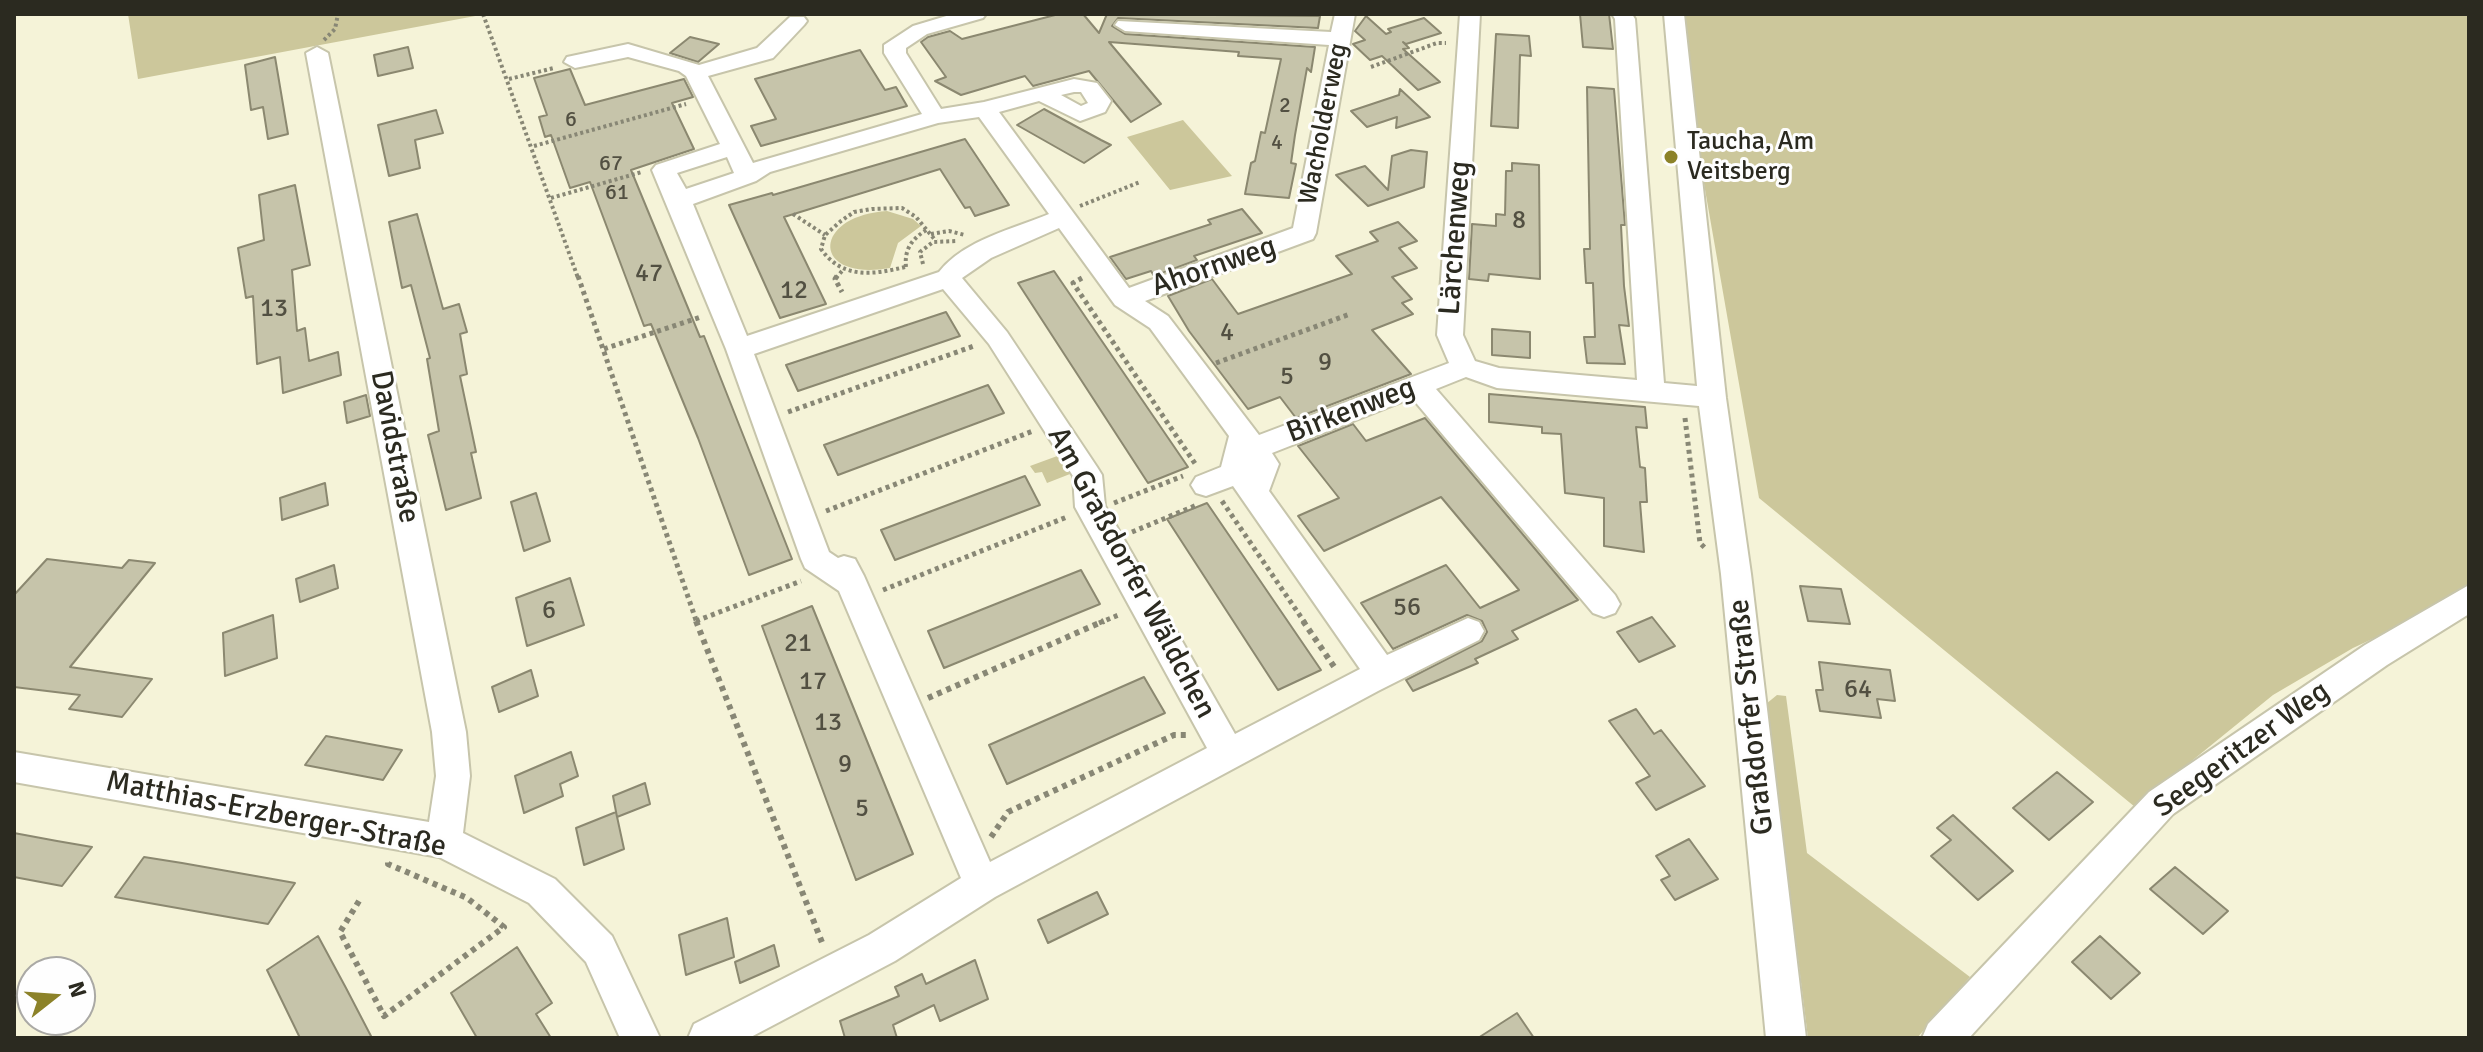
<!DOCTYPE html>
<meta charset="utf-8">
<style>
body{margin:0}
#map{position:relative;width:2483px;height:1052px;overflow:hidden;background:#f5f3d8;font-family:Signika,sans-serif}
canvas{display:block}
.frame{position:absolute;inset:0;border:16px solid #2b2a20;pointer-events:none}
.north{position:absolute;left:16px;top:956px;width:80px;height:80px;box-sizing:border-box;background:#fefefe;border:2px solid #aaa9a5;border-radius:50%;rotate:73deg;font-size:22px;font-weight:700;line-height:32px;text-align:center;color:#2b2a20}
.north::after{content:'';display:block;margin:auto;width:28px;height:36px;background:#8c8229;clip-path:polygon(50% 0,100% 100%,50% 72%,0 100%)}
</style>
<div id="map">
<canvas width="2483" height="1052"></canvas>
<div class="frame"></div>
<div class="north">N</div>
</div>
<script>
const context = document.querySelector('canvas').getContext('2d');
context.lineJoin = 'round';
function fill(path, color) {
  context.fillStyle = color;
  context.fill(path, 'evenodd');
}
function strokePath(path, color, width, dash) {
  context.strokeStyle = color;
  context.lineWidth = width;
  context.lineCap = dash ? 'butt' : 'round';
  context.setLineDash(dash || []);
  context.stroke(path);
}
function drawText(font, color, halo, rows, align = 'center') {
  context.font = font + ' Signika,sans-serif';
  context.lineWidth = 6;
  context.setLineDash([]);
  context.textBaseline = 'middle';
  context.strokeStyle = halo;
  context.fillStyle = color;
  for (const [text, x, y, turn = 0] of rows) {
    context.save();
    context.translate(x, y);
    context.rotate((+turn || 0) * Math.PI / 180);
    context.textAlign = isNaN(turn) ? turn : align;
    if (halo) context.strokeText(text, 0, 0);
    context.fillText(text, 0, 0);
    context.restore();
  }
}
fill(new Path2D(`
 M128,14H486L138,79Z
 M1685,14H2469V584L2411,621L2353,648L2273,695L2135,807L1759,498L1693,121L1683,33Z
 M1183,120L1232,176L1170,190L1127,137Z
 M887,211L913,219L921,226L898,243L890,268C811,282 811,216 887,211Z
 M1060,455L1070,474L1047,483L1042,472L1035,473L1030,466Z
 M1777,695L1786,696L1807,853L1970,977L1917,1038H1808L1766,704Z`), '#ccc79b');
const building = new Path2D(`
 M1059,14H1083L1099,33L1107,14L1320,16L1318,28L1118,18L1112,26L1125,34L1315,47L1311,72L1307,68L1295,135L1291,163L1296,164L1289,198L1245,194L1251,163L1255,161L1261,132L1265,133L1281,59L1238,56L1239,52L1109,42L1161,104L1131,122L1089,71L1033,86L1025,76L961,95L935,81L946,77L921,42L928,37L950,31L962,39Z
 M1580,14H1609L1613,49L1583,47Z
 M1366,16L1386,34L1391,32L1388,29L1424,18L1441,33L1406,44L1403,42L1409,48L1403,49L1440,82L1418,90L1382,56L1370,60L1353,44L1365,40L1355,31Z
 M1496,34L1529,36L1531,56L1520,55L1518,128L1491,126Z
 M690,37L719,44L698,62L670,53Z
 M408,47L413,68L378,76L374,55Z
 M860,50L885,90L896,87L907,106L761,146L751,126L776,119L755,79Z
 M275,57L288,134L268,139L263,107L251,110L245,65Z
 M570,69L585,105L684,79L693,97L672,103L694,149L631,170L700,337L704,336L792,559L749,575L698,438L651,324L644,326L590,182L570,188L551,135L545,137L539,117L547,115L534,78Z
 M1587,87L1614,89L1625,225H1621L1624,286L1629,326L1619,325L1625,364L1587,363L1584,337H1595L1593,283H1586L1584,249H1590Z
 M1400,89L1430,117L1396,128L1397,117L1367,127L1351,111L1399,95Z
 M1044,109L1101,140L1111,145L1084,163L1017,125Z
 M436,110L443,133L415,140L420,168L389,176L378,125Z
 M965,139L1009,205L975,216L970,207L965,208L940,169L784,217L826,304L780,318L729,205L772,193L773,195Z
 M1411,150L1427,152L1424,187L1368,206L1336,175L1365,166L1388,190L1392,156Z
 M1512,163L1539,165L1540,279L1489,274L1488,281L1469,279L1472,224L1496,226V214L1505,215L1506,171H1512Z
 M295,185L310,265L292,270L297,331L305,328L309,361L338,352L341,375L283,393L280,357L257,364L253,296L246,298L238,248L264,240L259,195Z
 M1242,209L1262,233L1194,256L1197,260L1154,276L1151,271L1126,279L1110,257L1211,224L1208,220Z
 M417,214L443,309L459,304L467,332L460,334L467,374L460,376L476,452L471,453L481,498L446,510L428,435L439,431L427,359L430,358L411,285L402,288L389,222Z
 M1398,222L1417,241L1399,248L1417,268L1392,277L1412,299L1402,303L1413,314L1372,330L1411,374L1296,418L1280,397L1248,409L1189,331L1168,296L1212,279L1238,314L1352,274L1336,256L1378,241L1370,232Z
 M1054,271L1188,467L1148,483L1018,283Z
 M946,312L960,336L798,391L786,365Z
 M1492,329L1530,332V358L1492,355Z
 M988,385L1004,413L838,475L824,445Z
 M1489,394L1645,407L1647,428L1636,427L1640,467L1645,468L1647,502H1640L1644,552L1604,546V498L1565,493L1561,434L1542,433V427L1489,422Z
 M366,395L370,416L347,423L344,402Z
 M1425,418L1578,600L1512,631L1518,639L1475,659L1478,663L1413,691L1406,680L1482,641L1487,632L1482,621L1467,615L1393,649L1361,603L1446,565L1480,608L1519,590L1441,497L1324,551L1298,516L1339,498L1298,446L1353,424L1366,441Z
 M1025,476L1040,505L895,560L881,530Z
 M325,483L328,505L282,520L280,498Z
 M536,493L550,541L524,551L511,502Z
 M1207,503L1321,670L1278,690L1167,519Z
 M47,559L122,568L129,560L155,563L70,667L152,679L122,717L69,709L80,695L14,687V595Z
 M334,565L338,588L300,602L296,579Z
 M1081,570L1100,604L944,668L928,631Z
 M570,578L584,625L527,646L516,598Z
 M1800,586L1841,589L1850,624L1808,621Z
 M812,606L913,854L856,880L762,626Z
 M273,615L277,658L225,676L223,633Z
 M1652,617L1675,646L1639,662L1617,632Z
 M1819,662L1890,670L1895,701L1877,699L1881,718L1820,711L1816,690H1823Z
 M531,670L538,696L499,712L492,687Z
 M1144,677L1165,713L1007,784L989,745Z
 M1636,709L1654,734L1661,730L1705,786L1656,810L1636,783L1650,776L1609,721Z
 M326,736L402,750L383,780L305,765Z
 M571,752L578,776L560,784L563,796L524,813L515,776Z
 M2057,772L2093,802L2049,840L2013,808Z
 M645,783L650,804L617,817L613,796Z
 M616,812L624,849L584,865L576,828Z
 M1953,815L2013,871L1978,900L1931,856L1951,840L1937,828Z
 M14,833L57,841L92,847L62,886L14,877Z
 M1689,839L1718,879L1675,900L1661,880L1670,876L1656,856Z
 M144,857L182,863L295,883L268,924L115,897Z
 M2175,867L2228,911L2203,934L2150,889Z
 M1097,892L1108,914L1048,943L1038,920Z
 M727,918L734,957L686,975L679,935Z
 M318,936L346,988L372,1038H300L267,970Z
 M2100,936L2140,973L2111,999L2072,962Z
 M774,945L779,966L740,983L735,962Z
 M517,947L552,1003L536,1014L551,1038H477L451,993Z
 M975,960L988,999L940,1021L934,1005L893,1025L897,1038H845L840,1021L899,996L895,987L922,974L926,984Z
 M1517,1013L1534,1038H1478Z`);
fill(building, '#c6c4aa');
strokePath(building, '#8b8870', 2);
const minor = new Path2D(`
 M953,14H986L983,18L927,34L906,48V53L941,109L984,102L1074,79L1097,83L1111,101L1105,112L1080,121L1039,101L999,112L1129,288L1293,228L1329,45L1125,31L1115,25L1118,21L1331,32L1335,14H1355L1316,233L1313,239L1145,301L1168,316L1259,435L1449,363L1437,335L1460,14H1480L1463,335L1475,361L1499,368L1637,380L1615,19L1612,14H1632L1635,19L1664,383L1697,386L1664,14H1684L1726,398L1751,574L1806,1038H1766L1721,574L1699,406L1497,388L1466,377L1436,389L1615,595L1620,604L1615,613L1604,617L1593,613L1412,398L1272,453L1279,464L1269,491L1387,655L1468,618L1479,622L1484,631L1479,640L1378,691L995,897L895,961L749,1038H688L694,1024L869,935L961,878L839,591L805,568L801,559L726,349L652,170L656,165L720,144L686,76L679,71L628,57L575,68L564,62L567,57L628,44L699,65L757,48L790,17H804L807,21L804,25L773,58L708,76L753,163L922,114L884,53V45L913,26ZM1074,92H1081L1088,103L1081,106L1061,95ZM979,117L1049,214C1013,229 964,240 939,272L747,336L693,204L756,181L770,172L938,123ZM727,157L734,173L686,189L677,173ZM1059,228L1115,305L1150,328L1229,436L1221,467L1196,477L1191,485L1196,493L1206,496L1233,486L1360,669L1235,734L1105,506L1102,475L1097,467L1007,332L962,278L991,258ZM943,289L989,344L1073,476L1075,507L1207,748L990,862L864,576L855,559L844,556L838,558L829,552L754,354Z
 M317,47L328,53L466,732L470,776L463,833L555,879L612,936L660,1038H620L586,962L529,903L439,857L14,782V752L429,822L436,776L432,732L306,53Z
 M2469,585V614L2387,665L2173,814L1969,1038H1922L1928,1024L2149,792L2365,645Z`);
strokePath(minor, '#c7c5ab', 4);
strokePath(new Path2D(`
 M483,14L578,278
 M324,40L335,29L338,14
 M1371,67L1437,43H1446
 M509,79L554,68
 M534,146L686,104
 M551,198L642,172
 M1080,206L1140,182
 M793,214L825,235
 M931,234L949,231L965,235
 M923,264L920,252L933,242L958,241
 M905,267C872,275 842,279 821,249L825,235L841,221L854,212L872,209L902,208L916,217L936,241
 M906,267C904,248 913,238 928,229
 M836,278L842,271`), '#888775', 4, [3, 3]);
strokePath(new Path2D(`
 M578,276L697,623
 M837,276L835,279L842,292
 M1082,278L1073,283L1196,465
 M604,349L701,317
 M1216,363L1350,314
 M788,412L974,346
 M1685,418L1700,543L1705,548
 M1222,501L1305,623
 M1114,503L1183,476
 M826,511L1033,431
 M1132,532L1197,505
 M883,590L1067,517
 M696,621L801,581
 M1099,623L1121,614`), '#888775', 5, [4, 4]);
strokePath(new Path2D(`
 M696,621L823,945
 M1303,621L1335,668
 M928,698L1104,621
 M991,837L1008,812L1174,735H1187
 M359,901L340,932L384,1016L504,927L467,898L388,864V858`), '#888775', 6, [5, 5]);
fill(minor, '#fff');
for (const [x, y, r, color] of [
 [1671,157,8,"#8c8229"]
]) {
  const dot = new Path2D();
  dot.arc(x, y, r, 0, 2 * Math.PI);
  context.fillStyle = color;
  context.fill(dot);
  strokePath(dot, '#fefefe', 3);
}
drawText('22px', '#525042', null, [
 ["2",1285,106],
 ["6",571,120],
 ["4",1277,143],
 ["67",611,164],
 ["61",617,193]
]);
drawText('26px', '#2b2a20', '#fefefe', [
 ["Wacholderweg",1324,124,-79]
]);
drawText('26px', '#2b2a20', '#fefefe', [
 ["Taucha, Am",1687,142],
 ["Veitsberg",1687,172]
], 'left');
drawText('26px', '#525042', null, [
 ["8",1519,221],
 ["47",649,274],
 ["12",794,291],
 ["13",274,309],
 ["4",1227,333],
 ["9",1325,363],
 ["5",1287,377],
 ["56",1407,608],
 ["6",549,611],
 ["21",798,644],
 ["17",813,682],
 ["64",1858,690],
 ["13",828,723],
 ["9",845,765],
 ["5",862,809]
]);
drawText('30px', '#2b2a20', '#fefefe', [
 ["Lärchenweg",1456,238,-86],
 ["Ahornweg",1214,267,-19],
 ["Birkenweg",1351,411,-21],
 ["Davidstraße",394,447,79],
 ["Am Graßdorfer Wäldchen",1131,573,62],
 ["Graßdorfer Straße",1752,717,-96],
 ["Seegeritzer Weg",2242,750,-36],
 ["Matthias-Erzberger-Straße",276,815,11]
]);
</script>
